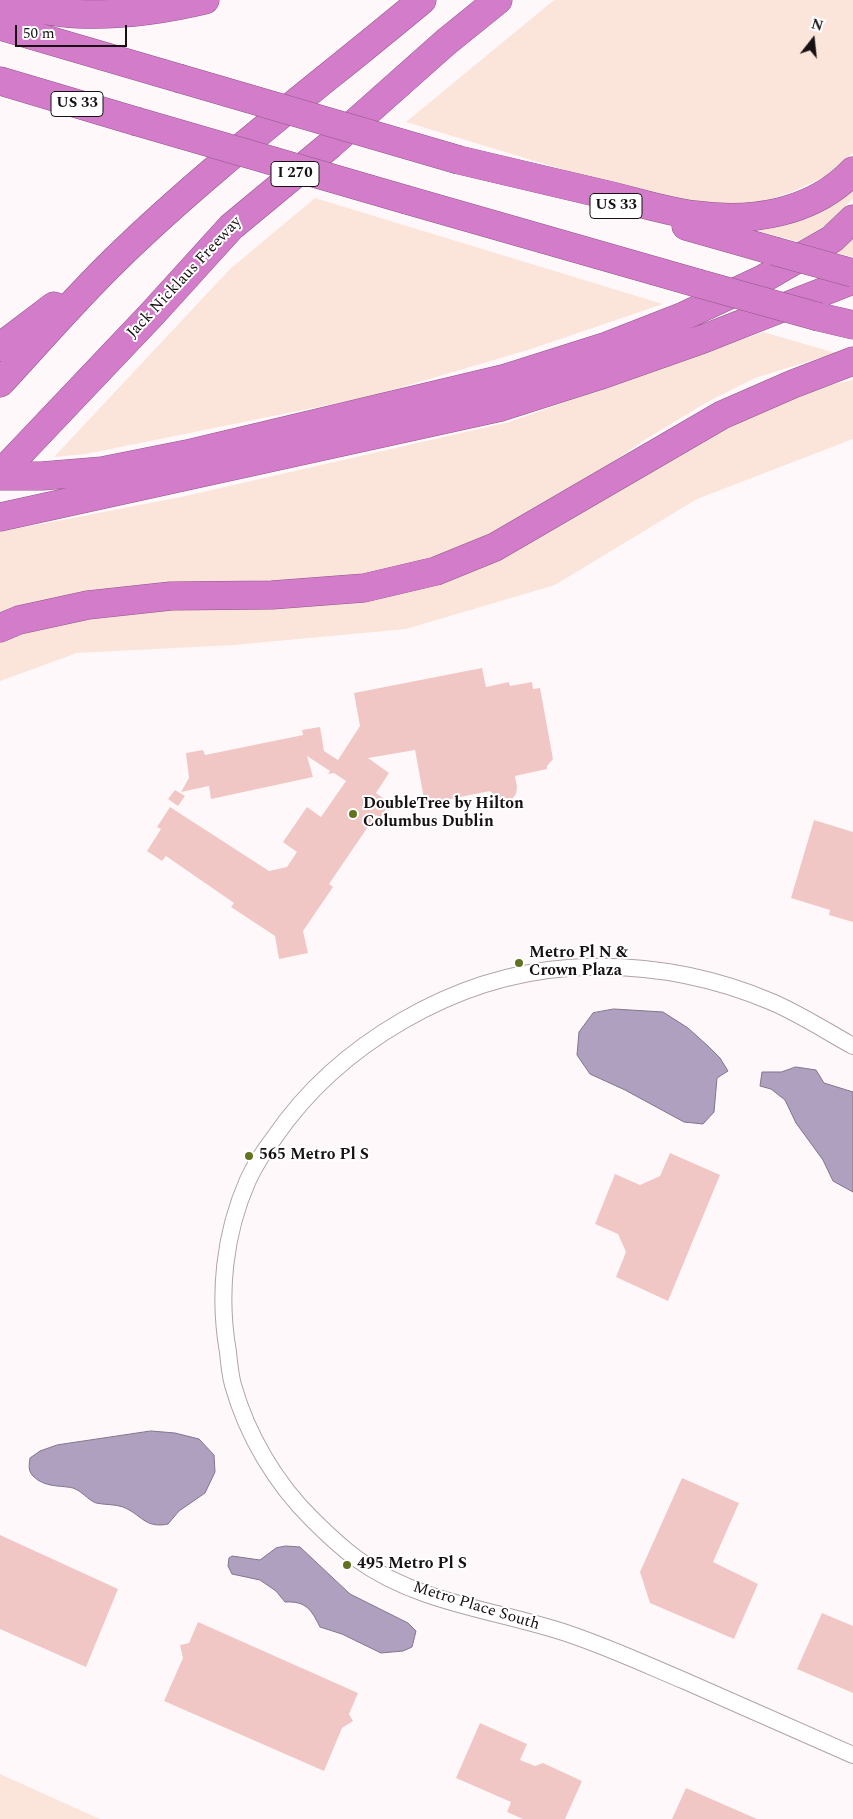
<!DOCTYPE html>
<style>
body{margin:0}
#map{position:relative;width:853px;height:1819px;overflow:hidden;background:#fff8fa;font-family:Spectral,serif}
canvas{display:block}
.north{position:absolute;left:788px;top:15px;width:50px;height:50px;-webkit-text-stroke:4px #fff;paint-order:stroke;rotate:16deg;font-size:14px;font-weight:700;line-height:20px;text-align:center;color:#171113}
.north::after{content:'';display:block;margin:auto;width:18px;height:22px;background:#171113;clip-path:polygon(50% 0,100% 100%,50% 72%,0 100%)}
.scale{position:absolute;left:15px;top:25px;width:112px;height:22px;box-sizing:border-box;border:2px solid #171113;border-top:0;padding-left:6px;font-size:15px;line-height:18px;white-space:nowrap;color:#171113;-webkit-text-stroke:4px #fff;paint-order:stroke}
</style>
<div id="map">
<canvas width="853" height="1819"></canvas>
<div class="north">N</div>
<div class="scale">50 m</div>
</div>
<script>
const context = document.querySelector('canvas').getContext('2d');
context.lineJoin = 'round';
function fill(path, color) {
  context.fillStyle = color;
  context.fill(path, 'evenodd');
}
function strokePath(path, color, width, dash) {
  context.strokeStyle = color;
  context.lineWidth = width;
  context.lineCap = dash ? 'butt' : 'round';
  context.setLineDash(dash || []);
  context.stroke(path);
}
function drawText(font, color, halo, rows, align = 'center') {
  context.font = font + ' Spectral,serif';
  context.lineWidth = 4;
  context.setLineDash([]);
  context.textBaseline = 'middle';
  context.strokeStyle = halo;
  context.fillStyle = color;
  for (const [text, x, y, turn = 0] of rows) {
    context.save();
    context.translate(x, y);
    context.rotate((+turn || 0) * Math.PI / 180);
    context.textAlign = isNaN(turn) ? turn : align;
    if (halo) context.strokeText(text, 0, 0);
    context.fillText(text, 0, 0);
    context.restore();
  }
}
fill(new Path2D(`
 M554,0H853V153L826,176L792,192L750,205L685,203L581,175L406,122Z
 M853,186V198L832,221L799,242L740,226Z
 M315,198L663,304L531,349L372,396L86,454L54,457L230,269Z
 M853,235V257L836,253Z
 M763,332L836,353L755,378L709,401L643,441L520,526L428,561L348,577L0,617V532L181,497L509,422Z
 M853,380V439L697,499L555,585L406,629L234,645L77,653L0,681V640L52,622L421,583L737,419L816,388Z
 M0,1774L100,1819H0Z`), '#fbe5db');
const water = new Path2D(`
 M614,1009L663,1012L688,1028L708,1046L720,1058L728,1071L717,1078L714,1112L703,1124L684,1122L625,1090L590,1074L577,1055L579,1032L593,1013Z
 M796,1067L816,1070L824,1083L853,1092V1192L833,1181L823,1160L796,1123L785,1100L771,1089L760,1086L762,1072H781Z
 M151,1431L175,1433L199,1439L214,1455L215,1472L205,1493L179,1511L168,1524C145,1529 141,1514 123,1507C115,1504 105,1505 96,1503C88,1500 82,1491 73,1488C60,1485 45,1488 33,1476C28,1471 29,1465 30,1458L40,1451L57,1445Z
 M286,1546L300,1547L350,1594L408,1623L416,1631L412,1647L403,1651L381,1653L342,1634L320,1627C311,1609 306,1601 285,1602L276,1591L260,1580L232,1574L228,1566L229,1558L232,1556L260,1560L276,1548Z`);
fill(water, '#afa0c0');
strokePath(water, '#81758c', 1);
fill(new Path2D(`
 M482,668L486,687L509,682L510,686L532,682L533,689L540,688L553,759L547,766V769L515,776L517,787L516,794L512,799L506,802L500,801L490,791L425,804L415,750L368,758L389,773L376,793L390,803L380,818L376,815L329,884L333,887L303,931L308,953L279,959L275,936L231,907L234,903L166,856L162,861L147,851L161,829L157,827L170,807L269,871L287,867L297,852L283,842L307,807L321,817L346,781L334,773L328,774L330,771L307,756L313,777L211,799L209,786L181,792L189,778L186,753L203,750L205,755L303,735L302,730L320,727L324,751L338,760L360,726L354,693Z
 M175,790L185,796L178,806L168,799Z
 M814,820L853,832V922L829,915L830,910L791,898Z
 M670,1153L720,1175L668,1301L616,1277L626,1252L618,1234L595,1224L615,1174L640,1185L660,1176Z
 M682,1478L739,1503L713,1562L758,1584L734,1639L650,1603L640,1572Z
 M0,1535L118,1589L86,1667L0,1629Z
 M822,1613L853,1626V1693L797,1669Z
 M198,1622L358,1693L349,1714L353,1721L342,1728L324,1771L164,1701L183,1658L180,1645L189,1643Z
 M480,1723L527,1744L520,1760L535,1766L543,1763L582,1781L565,1819H523L507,1812L511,1802L456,1778Z
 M686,1788L757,1819H672Z`), '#f1c7c5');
const street = new Path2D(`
 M853,1046C826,1031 800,1014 772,1002C708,975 638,963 568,968C455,976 338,1044 274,1138C264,1151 255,1165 248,1180C224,1234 218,1295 228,1352C229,1363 230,1374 233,1385C247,1435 276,1484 313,1520C327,1534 342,1548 357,1559C419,1604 498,1610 569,1634C608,1647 647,1665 685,1681C741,1706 797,1730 853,1755`);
const highway = new Path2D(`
 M1,0C26,6 52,13 78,14C121,16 163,10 205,0
 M0,26L178,78
 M0,81L135,121
 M459,160C506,171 552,182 599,193C631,200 663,211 695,215C751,223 813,213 853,171
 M407,200L697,283
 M686,226L774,251
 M819,317L853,325
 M0,347L54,306
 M0,383C38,342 74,300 114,261C210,167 319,86 422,0
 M0,474L152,314L231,227L330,145L446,42L498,0
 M0,476H42L102,471L187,454L506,378L607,346L684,316L761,280L832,239L853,219
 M0,517L501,407L598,376L703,339L853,280
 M0,628L19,620L88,605L171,596L272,595L364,588L436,571L495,547L722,415L793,384L853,361`);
strokePath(street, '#b1a2a7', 18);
strokePath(highway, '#915789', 29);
strokePath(street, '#fff', 16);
strokePath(highway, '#d37cc9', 28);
const highwayBridge = new Path2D(`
 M178,78L459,160
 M135,121L407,200
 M774,251L853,273
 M697,283L819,317`);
strokePath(highwayBridge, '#915789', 29, []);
strokePath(highwayBridge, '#d37cc9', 28);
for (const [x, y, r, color] of [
 [353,814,5,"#617220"],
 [519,963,5,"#617220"],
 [249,1156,5,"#617220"],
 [347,1565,5,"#617220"]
]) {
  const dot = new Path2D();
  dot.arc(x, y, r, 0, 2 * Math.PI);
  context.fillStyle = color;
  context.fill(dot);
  strokePath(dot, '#fff', 2);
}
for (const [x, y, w] of [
 [77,104,52],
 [295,174,48],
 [616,206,52]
]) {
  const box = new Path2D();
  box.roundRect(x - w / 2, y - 12.5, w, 25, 4);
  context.fillStyle = '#fff';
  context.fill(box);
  strokePath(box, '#171113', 1);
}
drawText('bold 15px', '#171113', null, [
 ["US 33",77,104],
 ["I 270",295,174],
 ["US 33",616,206]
]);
drawText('16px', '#171113', '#fff', [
 ["Jack Nicklaus Freeway",185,278,-47],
 ["Metro Place South",476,1607,17]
]);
drawText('bold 16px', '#171113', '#fff', [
 ["DoubleTree by Hilton",363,805],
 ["Columbus Dublin",363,823],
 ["Metro Pl N &",529,954],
 ["Crown Plaza",529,972],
 ["565 Metro Pl S",259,1156],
 ["495 Metro Pl S",357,1565]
], 'left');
</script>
